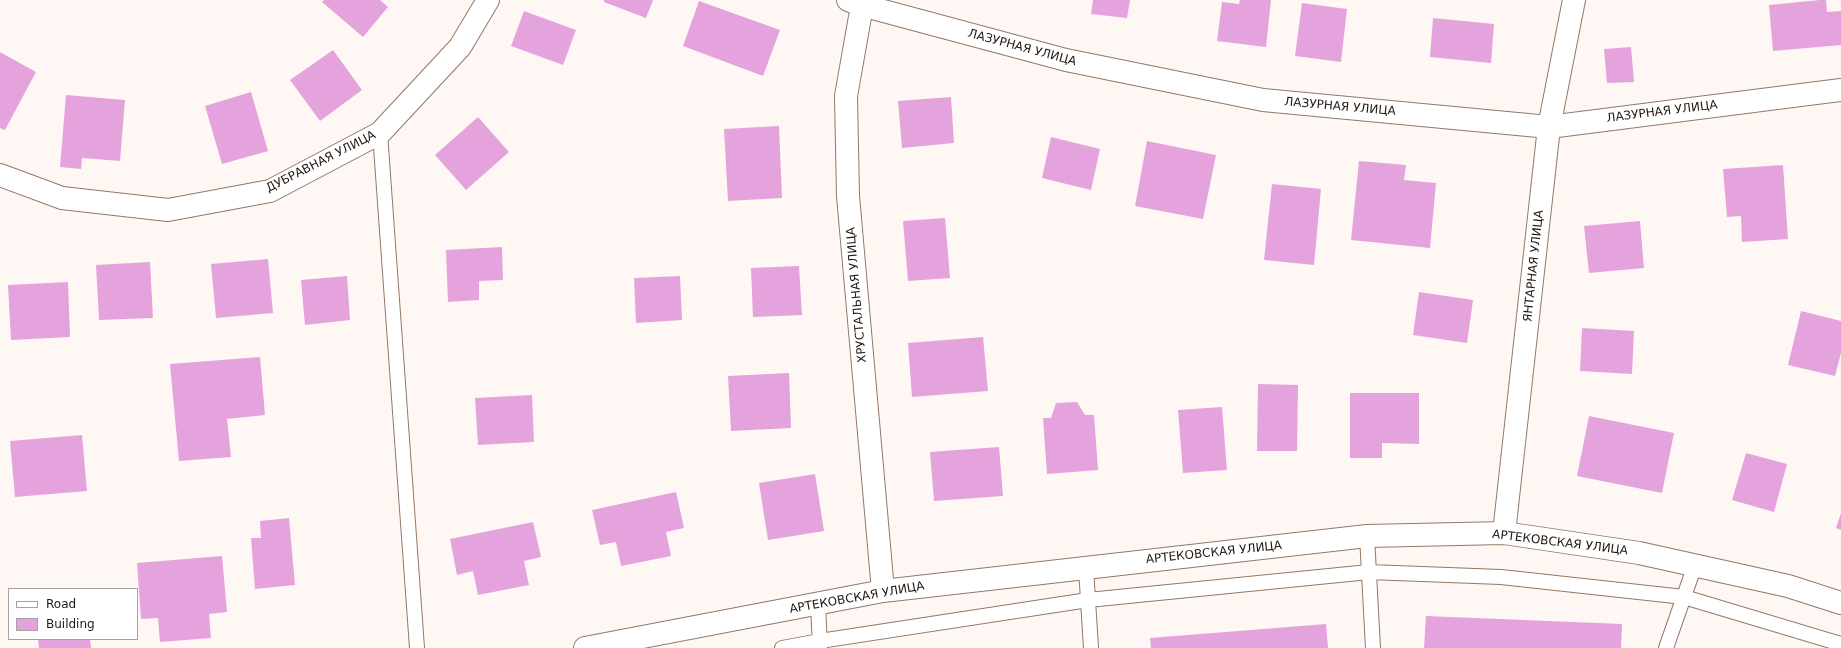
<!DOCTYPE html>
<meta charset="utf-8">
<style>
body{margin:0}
#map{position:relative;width:1841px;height:648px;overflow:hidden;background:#fef7f3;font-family:"DejaVu Sans",sans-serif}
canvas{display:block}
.legend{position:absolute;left:8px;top:588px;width:130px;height:52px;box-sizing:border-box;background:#fff;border:1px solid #a7a3a0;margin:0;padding:5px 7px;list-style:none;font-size:12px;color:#231811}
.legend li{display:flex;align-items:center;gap:8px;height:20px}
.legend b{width:20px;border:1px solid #a7a3a0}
</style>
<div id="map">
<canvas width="1841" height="648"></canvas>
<ul class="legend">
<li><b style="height:5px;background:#fff"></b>Road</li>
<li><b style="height:11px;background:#e5a3dd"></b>Building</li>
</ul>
</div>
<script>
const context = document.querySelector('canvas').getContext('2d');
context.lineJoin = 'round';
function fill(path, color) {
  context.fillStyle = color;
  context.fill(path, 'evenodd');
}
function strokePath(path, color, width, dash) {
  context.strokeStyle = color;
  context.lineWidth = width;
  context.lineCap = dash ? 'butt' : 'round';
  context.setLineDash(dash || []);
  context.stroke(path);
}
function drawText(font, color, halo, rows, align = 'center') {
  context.font = font + ' "DejaVu Sans",sans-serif';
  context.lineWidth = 3.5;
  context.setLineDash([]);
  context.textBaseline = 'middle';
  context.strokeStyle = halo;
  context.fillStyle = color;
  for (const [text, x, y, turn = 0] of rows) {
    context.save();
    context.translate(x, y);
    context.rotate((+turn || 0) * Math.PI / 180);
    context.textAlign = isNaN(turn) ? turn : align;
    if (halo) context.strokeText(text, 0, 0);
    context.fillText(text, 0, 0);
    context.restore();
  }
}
fill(new Path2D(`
 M324,0H380L388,7L363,37L322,2Z
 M604,0H653L646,18L604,2Z
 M1093,0H1130L1127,18L1091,14Z
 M1240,0H1271L1266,47L1217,41L1222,2L1239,4Z
 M1820,0H1826L1827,12L1841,11V45L1773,51L1769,5Z
 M699,1L780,30L763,76L683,46Z
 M1302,3L1347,9L1341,62L1295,56Z
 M524,11L576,30L563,65L511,46Z
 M1433,18L1494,24L1491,63L1430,57Z
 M1631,47L1634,82L1607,83L1604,49Z
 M333,50L362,90L320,121L290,80Z
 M0,52L36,72L5,130L0,128Z
 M251,92L268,151L222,164L205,106Z
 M66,95L125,100L120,161L82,158L81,169L60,167Z
 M951,97L954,143L902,148L898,101Z
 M478,117L509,152L466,190L435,155Z
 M779,126L782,198L728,201L724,129Z
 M1051,137L1100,149L1091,190L1042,178Z
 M1147,141L1216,155L1203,219L1135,206Z
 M1359,161L1406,165L1404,180L1436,183L1430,248L1351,240Z
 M1783,165L1788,239L1742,242L1741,216L1727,217L1723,169Z
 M1272,184L1321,189L1314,265L1264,260Z
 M945,218L950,278L908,281L903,221Z
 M1640,221L1644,268L1589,273L1584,226Z
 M502,247L503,280L479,281V300L448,302L446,250Z
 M268,259L273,313L216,318L211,264Z
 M150,262L153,318L99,320L96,265Z
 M799,266L802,315L753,317L751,268Z
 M347,276L350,320L305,325L301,280Z
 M680,276L682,320L636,323L634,278Z
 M68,282L70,337L11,340L8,285Z
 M1419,292L1473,300L1467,343L1413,335Z
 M1801,311L1841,321V353L1835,376L1788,365Z
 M1582,328L1634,331L1632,374L1580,371Z
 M983,337L988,391L912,397L908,343Z
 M260,357L265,415L227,419L231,457L179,461L170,364Z
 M789,373L791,428L731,431L728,376Z
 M1258,384L1298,385L1297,451H1257Z
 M1350,393H1419V444L1382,443V458H1350Z
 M532,395L534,442L478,445L475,398Z
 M1077,402L1085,415H1094L1098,470L1047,474L1043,418H1051L1056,403Z
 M1222,407L1227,470L1183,473L1178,410Z
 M1589,416L1674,433L1662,493L1577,476Z
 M82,435L87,491L15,497L10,441Z
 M999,447L1003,496L934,501L930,452Z
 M1746,453L1787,464L1774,512L1732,500Z
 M815,474L824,531L768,540L759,483Z
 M676,492L684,528L666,532L671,556L621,566L616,542L600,545L592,510Z
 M1841,513V530L1836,528Z
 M289,518L295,585L255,589L251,538H261L260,521Z
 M533,522L541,557L524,561L529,585L478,595L473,571L457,575L450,539Z
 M222,556L227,612L209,614L211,638L160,642L158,618L141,619L137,563Z
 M1426,616L1622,624L1621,648H1424Z
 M1326,624L1328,648H1151L1150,638Z
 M38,639H90L91,648H39Z`), '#e5a3dd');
const service = new Path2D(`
 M380,133L417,648
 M1367,536L1373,648
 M1086,568L1091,648
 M818,604L820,648
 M782,648L820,641L1088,600L1369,572L1501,577L1684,597L1841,644
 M1666,648L1695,565`);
const minor = new Path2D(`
 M848,0L861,5L1066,60L1263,100L1549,127L1841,90
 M863,0L846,96L848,196L883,591
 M0,175L62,198L168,210L270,191L380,133L460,47L488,0
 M1504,533L1549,127L1574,0
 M585,648L883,591L1367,536L1504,533L1639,553L1788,586L1841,603`);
strokePath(service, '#937865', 16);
strokePath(minor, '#937865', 24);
strokePath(service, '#fff', 14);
strokePath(minor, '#fff', 22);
drawText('12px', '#231811', '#fff', [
 ["ЛАЗУРНАЯ УЛИЦА",1022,48,15],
 ["ЛАЗУРНАЯ УЛИЦА",1340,107,5],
 ["ЛАЗУРНАЯ УЛИЦА",1662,112,-7],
 ["ДУБРАВНАЯ УЛИЦА",321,162,-27],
 ["ЯНТАРНАЯ УЛИЦА",1534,266,-84],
 ["ХРУСТАЛЬНАЯ УЛИЦА",857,295,-95],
 ["АРТЕКОВСКАЯ УЛИЦА",1560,543,7],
 ["АРТЕКОВСКАЯ УЛИЦА",1214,553,-6],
 ["АРТЕКОВСКАЯ УЛИЦА",857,598,-10]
]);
</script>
